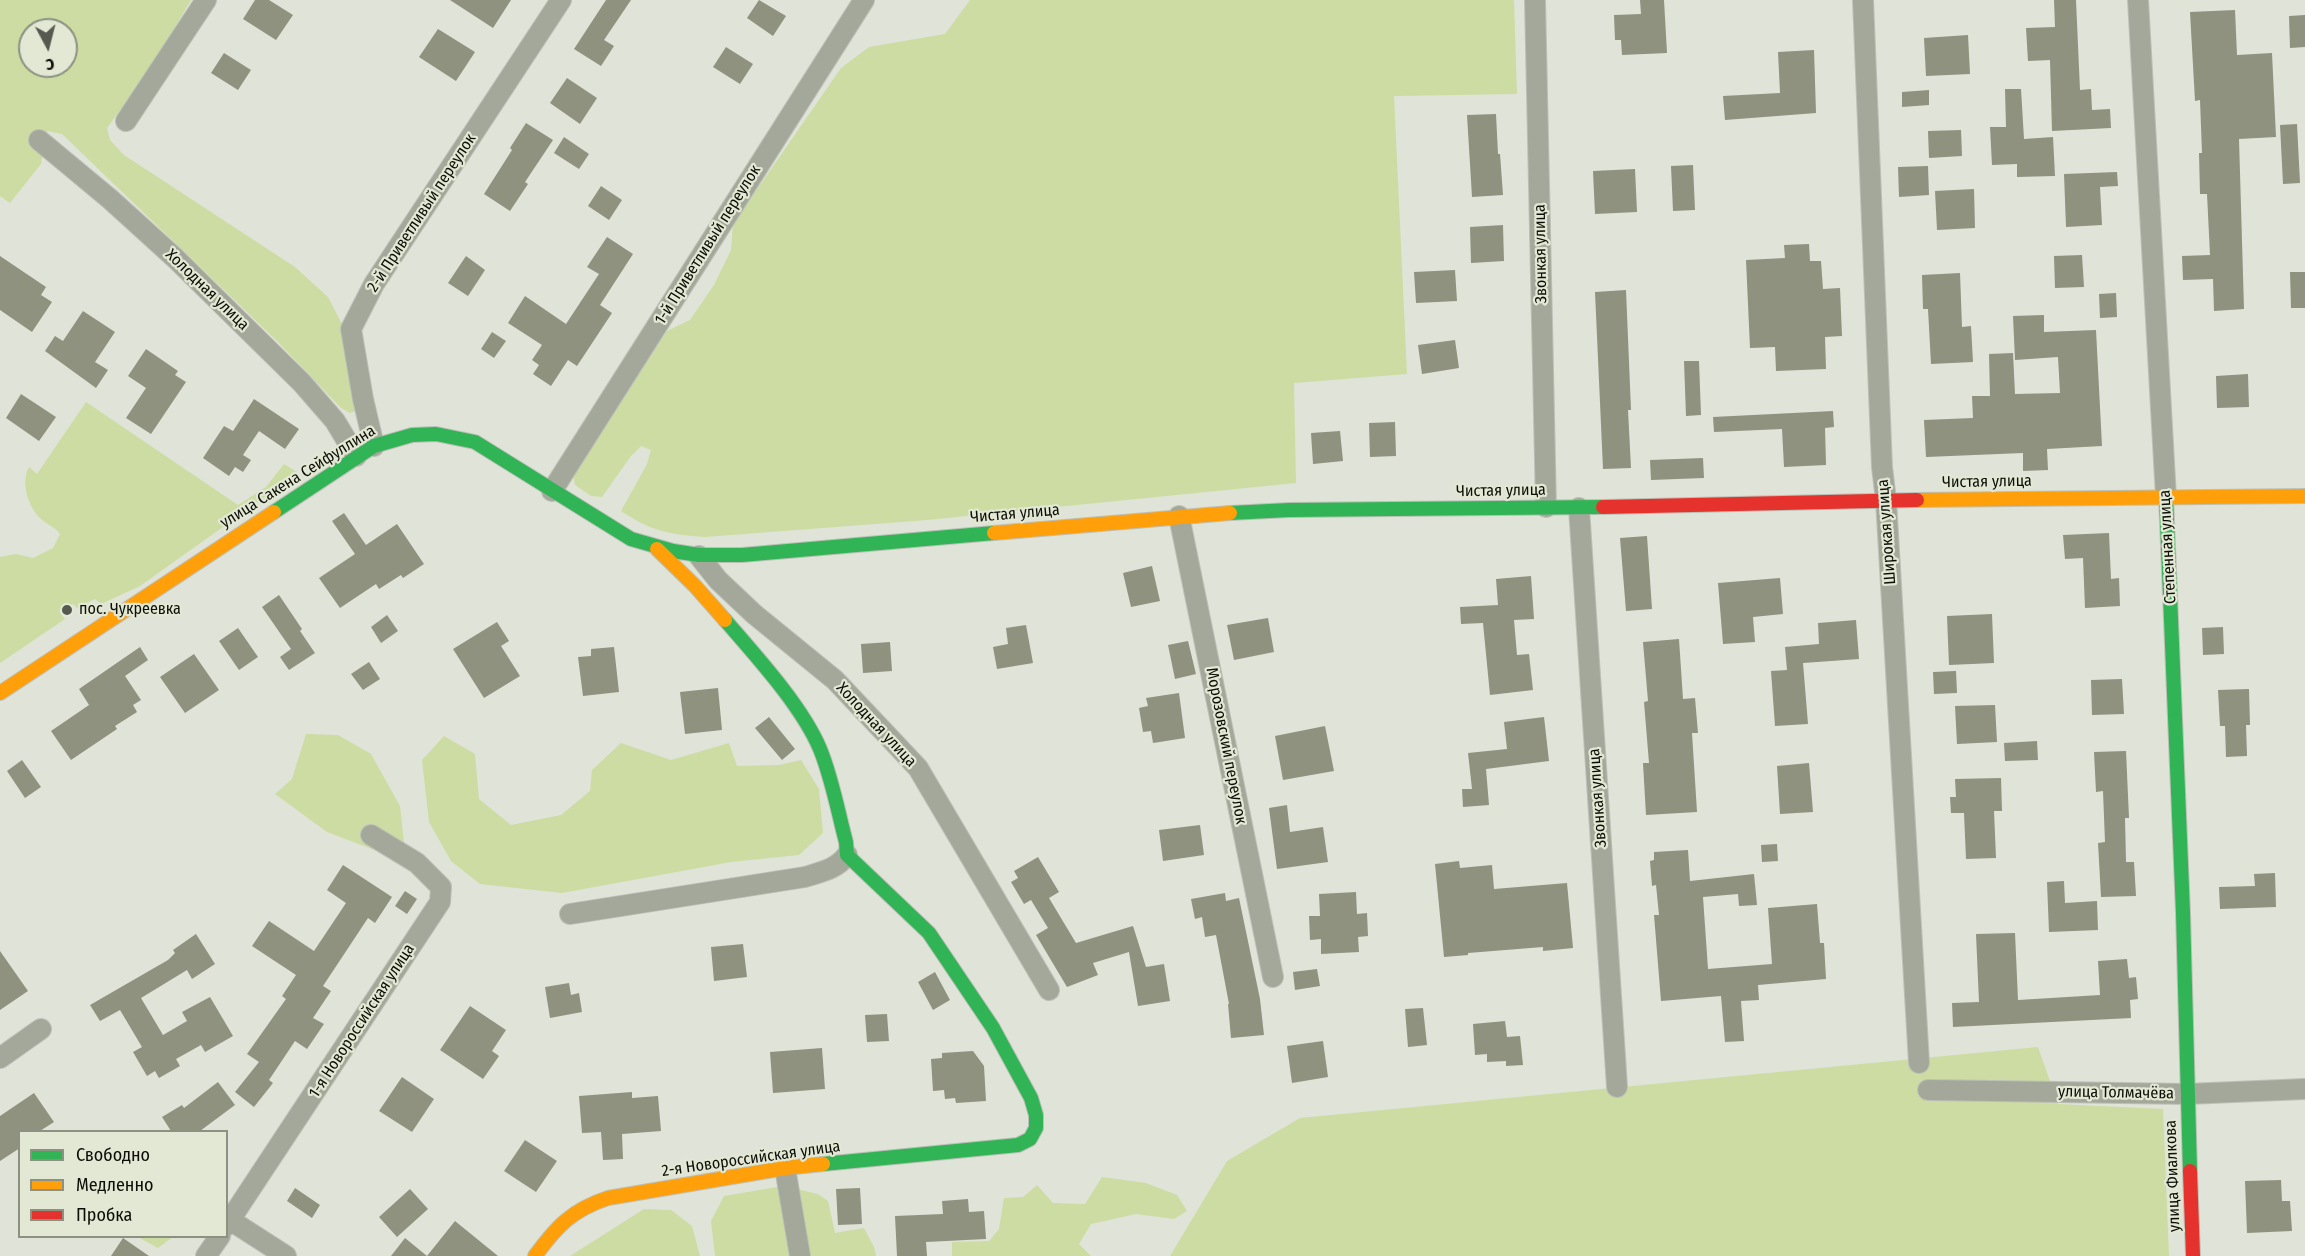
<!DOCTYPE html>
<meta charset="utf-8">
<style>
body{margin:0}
#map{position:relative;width:2305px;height:1256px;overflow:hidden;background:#e0e3d8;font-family:"Fira Sans Condensed",sans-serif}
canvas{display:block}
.legend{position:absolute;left:18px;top:1130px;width:210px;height:108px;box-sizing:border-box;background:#e2e8d3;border:2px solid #8c9181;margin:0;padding:8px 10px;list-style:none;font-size:18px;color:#0c0e07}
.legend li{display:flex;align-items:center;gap:12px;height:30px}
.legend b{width:30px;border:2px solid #8c9181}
.north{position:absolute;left:18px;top:18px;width:60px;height:60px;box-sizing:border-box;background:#e2e8d3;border:2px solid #8c9181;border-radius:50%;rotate:173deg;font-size:16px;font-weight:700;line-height:24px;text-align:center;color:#0c0e07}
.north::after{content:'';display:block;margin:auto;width:21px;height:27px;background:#565950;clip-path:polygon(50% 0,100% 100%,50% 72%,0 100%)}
</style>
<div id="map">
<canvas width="2305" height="1256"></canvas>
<ul class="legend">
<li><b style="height:8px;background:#30b455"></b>Свободно</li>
<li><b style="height:8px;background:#ff9f0a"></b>Медленно</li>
<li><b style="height:8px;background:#e5322d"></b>Пробка</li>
</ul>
<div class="north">С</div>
</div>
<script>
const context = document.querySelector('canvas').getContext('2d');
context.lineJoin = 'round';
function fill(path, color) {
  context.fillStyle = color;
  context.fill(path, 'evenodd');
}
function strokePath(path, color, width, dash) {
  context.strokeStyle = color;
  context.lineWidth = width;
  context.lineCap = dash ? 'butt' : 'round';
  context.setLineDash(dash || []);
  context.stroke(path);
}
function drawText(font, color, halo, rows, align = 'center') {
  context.font = font + ' "Fira Sans Condensed",sans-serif';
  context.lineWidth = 4.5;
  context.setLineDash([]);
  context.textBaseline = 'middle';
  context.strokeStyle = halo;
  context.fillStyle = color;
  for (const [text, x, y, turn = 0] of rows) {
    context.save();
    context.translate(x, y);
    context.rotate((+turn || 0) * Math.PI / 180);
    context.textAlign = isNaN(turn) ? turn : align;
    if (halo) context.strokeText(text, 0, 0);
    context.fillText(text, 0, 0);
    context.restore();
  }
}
fill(new Path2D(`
 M0,0H191L153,65L107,128L110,140L124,155L295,267L328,297L344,328L356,411L350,413L341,408L278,342L62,134L47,131L41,164L10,203L0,196ZM30,30H66V66H30Z
 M970,0H1514L1517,94L1394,96L1407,374L1294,383L1296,483L927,520L705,537C668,534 653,532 621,511L647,464L651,450L641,446L631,456L602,497L591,496L575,485L573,474L667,331L690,320L714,285L731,250L733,224L841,68L869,47L945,34Z
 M86,402L238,505L266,487L284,464L297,472L275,490L140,586L101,604L95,599L77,608L73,604L59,611L65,619L0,663V557L16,554L33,558L53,548L60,534C54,526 44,523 38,516C27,503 21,481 29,467L37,474Z
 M306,734L338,735L371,754L400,806L406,862L327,832L275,794L292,779Z
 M444,736L475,754L479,799L511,825L561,815L590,791L592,770L621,743L671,760L729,743L737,766L779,765L801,760L819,789L823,833L799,855L731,862L562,893L480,884L451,861L429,822L422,760Z
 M2038,1047L2058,1104L2163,1109L2169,1256H1170L1227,1161L1300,1118Z
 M1102,1177L1146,1183L1177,1195L1187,1211L1174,1219L1136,1214L1091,1224L1079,1244L1091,1256H952V1242L989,1241L999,1229L1004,1198L1023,1197L1037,1185L1053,1203L1085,1204Z
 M783,1186L818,1194L828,1201L835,1233L864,1228L874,1247L876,1256H715L711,1221L724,1196Z
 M644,1209L671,1210L692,1226L700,1256H570Z
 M138,1237H173L158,1248Z`), '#cddca2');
fill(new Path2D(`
 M255,0H269L293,15L276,40L243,19Z
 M450,0H511L493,28Z
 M606,0H631L604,40L614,46L601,66L574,49Z
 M759,0L786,16L773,36L747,18Z
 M1640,0H1664L1667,53L1622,55L1621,40H1615L1614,15L1641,14Z
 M2054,0H2076L2080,90L2091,89L2092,110L2110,109L2111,128L2052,131L2050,60L2028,61L2026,28L2055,27Z
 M2235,10L2237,55L2272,53L2276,137L2239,139L2244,309L2214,311L2213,279L2183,280L2182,256L2210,255L2207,194H2200L2199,153H2202L2200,100L2195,101L2190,12Z
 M2305,15V47L2290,48L2289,16Z
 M438,29L475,52L456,81L419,57Z
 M1968,35L1970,74L1926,76L1924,38Z
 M726,47L753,64L740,84L713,67Z
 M1814,50L1816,113L1725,120L1723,96L1780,93L1778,52Z
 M224,53L251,70L238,90L211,73Z
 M567,78L597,98L580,124L550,103Z
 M2005,89H2021L2024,139L2053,137L2055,176L2017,177V164L1992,165L1990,127H2006Z
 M1929,90V105L1902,107V92Z
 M1496,114L1498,154H1500L1503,195L1472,197L1467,115Z
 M526,123L553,140L525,182L528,184L510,211L484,194L512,150L510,148Z
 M2297,124L2300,183L2283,184L2280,125Z
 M1961,130L1962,156L1929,158L1928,131Z
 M564,137L589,154L579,169L554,153Z
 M1693,165L1695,210L1673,211L1671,166Z
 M1928,166L1929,195L1899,197L1898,167Z
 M1635,169L1637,212L1595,214L1593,171Z
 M2117,172L2118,186L2100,187L2102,225L2066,227L2064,174Z
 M601,186L622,200L609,220L588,206Z
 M1974,189L1975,228L1937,230L1935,191Z
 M1503,225L1504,261L1471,263L1470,227Z
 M607,237L633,254L600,305L612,313L577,366L568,360L551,386L533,374L539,365L532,360L542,345L508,323L525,296L566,324L599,274L587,267Z
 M1809,244L1810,261H1821L1823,289L1840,288L1842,336L1825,337L1826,369L1776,371L1775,347L1750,348L1746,260L1785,258L1784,245Z
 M2082,255L2084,287L2055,288L2054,256Z
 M0,256L46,287L41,295L52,302L32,332L0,310Z
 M466,256L485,270L468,296L448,283Z
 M1455,270L1457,301L1416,303L1414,272Z
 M2290,272H2305V308H2291Z
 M1960,273L1962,327L1971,326L1973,362L1931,364L1928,309H1923L1922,275Z
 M1626,290L1631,410H1628L1631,468L1603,469L1595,292Z
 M2116,293L2117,317L2100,318L2099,294Z
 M83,311L115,332L95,362L108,370L96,388L45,351L55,336L63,341Z
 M2044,315V332L2096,330L2102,446L2047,449L2048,470L2023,471V453L1926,457L1924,420L1973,418L1972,396H1990L1989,354L2013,353L2015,394L2060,393L2058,357L2015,360L2013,316Z
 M492,332L506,341L494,358L481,349Z
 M1455,340L1459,368L1422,374L1418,345Z
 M146,349L178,371L175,375L186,382L151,434L126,418L146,388L128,376Z
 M1684,361H1699L1701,415L1686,416Z
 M2248,374L2249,407L2217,408L2216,376Z
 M21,394L56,417L39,441L6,418Z
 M254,399L299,429L285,449L259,431L243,455L251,460L243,472L235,467L229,476L203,458L224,426L233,431Z
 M1833,411L1834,427L1825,428L1826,465L1784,467L1782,429L1714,432L1713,417Z
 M1395,422L1396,456L1370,457L1369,423Z
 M1340,431L1343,461L1313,464L1311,433Z
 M1703,458L1704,478L1651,480L1650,460Z
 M344,513L366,545L397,524L424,564L403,578L401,575L379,589L376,584L340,608L319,578L355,554L332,521Z
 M2109,533L2111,579L2119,578L2120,606L2085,608L2083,558L2065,559L2063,535Z
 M1647,536L1652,609L1626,611L1620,538Z
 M1152,566L1160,601L1131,607L1123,573Z
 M1531,576L1534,619L1514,620L1517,655L1529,654L1533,690L1490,695L1483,623L1461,624L1460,607L1498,605L1496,579Z
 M1780,578L1783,614L1753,617L1755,642L1723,644L1718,583Z
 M279,595L302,629L300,631L315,653L289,670L280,657L291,649L262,607Z
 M1992,614L1994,663L1949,665L1947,616Z
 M387,615L398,631L381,643L371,627Z
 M1268,618L1274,652L1234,660L1227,625Z
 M1856,620L1859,659L1803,663L1808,724L1775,726L1771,671L1787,670L1785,647L1819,644L1818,623Z
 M497,622L509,641L501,646L520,676L484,698L453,649Z
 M1026,625L1033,663L997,669L993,647L1008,644L1006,628Z
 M2223,627L2224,654L2203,655L2202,628Z
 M238,628L258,657L239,670L219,641Z
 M1679,639L1683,699L1695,698L1698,733H1692L1697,812L1646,815L1643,763H1649L1644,702L1648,701L1643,642Z
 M1188,641L1196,674L1175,679L1168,645Z
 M890,642L892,671L863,673L861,644Z
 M140,647L148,660L125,676L141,700L133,705L137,712L115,726L117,729L71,760L51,731L89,705L79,689Z
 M614,647L619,692L583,696L578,657L591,656V649Z
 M194,654L219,690L185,713L160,677Z
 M369,662L380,679L363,690L351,674Z
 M1956,671L1957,693L1934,694L1933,672Z
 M2122,679L2124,714L2092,715L2091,680Z
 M718,688L722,730L685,734L680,692Z
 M2249,689L2250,725H2246L2247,756L2226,757L2225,726H2220L2218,690Z
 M1179,693L1185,738L1153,743L1151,731L1143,732L1139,708L1148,706L1146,698Z
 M1995,705L1997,742L1957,744L1955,706Z
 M769,717L795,749L782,760L755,728Z
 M1544,717L1549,761L1486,769L1489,805L1463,807L1462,789H1472L1468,753L1507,749L1504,722Z
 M1325,726L1334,771L1283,780L1275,736Z
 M2037,741L2038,760L2005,761L2004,743Z
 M2126,751L2129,818H2125L2126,862H2134L2136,896L2101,897L2098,843L2105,842L2103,791L2096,792L2094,752Z
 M22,760L41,787L25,798L7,771Z
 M1809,763L1813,812L1780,814L1777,766Z
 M2001,778L2002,811H1994L1996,858L1966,859L1964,813H1951L1950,797H1956L1955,779Z
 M1287,805L1290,832L1323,827L1328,862L1277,869L1269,808Z
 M1200,825L1204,855L1163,861L1159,830Z
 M1777,844L1778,861L1762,862L1761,845Z
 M1688,850L1690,881L1754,874L1757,905L1739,906L1738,894L1703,897L1708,969L1772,964L1768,908L1817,904L1820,943H1824L1826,979L1758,985L1759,1000L1741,1001L1744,1041L1725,1042L1721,996L1661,1001L1654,915H1659L1656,885L1652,886L1650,861L1654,860V852Z
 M1038,857L1059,892L1049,898L1076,943L1133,926L1146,967L1164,964L1170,1001L1138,1006L1129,952L1093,963L1098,975L1067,987L1036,935L1048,928L1031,900L1024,904L1011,882L1018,878L1014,871Z
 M1459,861L1460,868L1492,865L1494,889L1567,883L1573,948L1543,951V947L1468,953V955L1444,957L1435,864Z
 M343,865L392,897L375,923L368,918L323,986L331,991L313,1018L324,1024L307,1049L295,1041L269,1080L273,1083L254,1107L235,1092L259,1062L247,1054L286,999L282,996L296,975L252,946L269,921L314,951L346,903L327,890Z
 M2275,873L2276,907L2220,909L2219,887L2255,886L2254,874Z
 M2064,881L2065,903L2097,901L2098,930L2049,932L2047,882Z
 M405,891L417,899L407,914L395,906Z
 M1356,892L1357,914L1367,913L1368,936L1358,937L1359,952L1321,954V939L1310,940L1309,916H1320L1319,894Z
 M1225,893L1226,901L1239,898L1260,999L1264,1035L1231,1038L1228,1004H1229L1216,935L1205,937L1202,917L1195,919L1191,899Z
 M2015,933L2018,1000L2100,995L2098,961L2127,959L2129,978L2136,977L2138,999L2130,1000L2131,1018L1953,1027L1952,1003L1979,1002L1976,934Z
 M196,934L215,964L192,979L187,970L141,998L163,1035L187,1021L182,1012L210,997L233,1036L205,1052L201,1045L176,1059L180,1066L159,1078L155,1071L147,1076L133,1052L142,1047L120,1010L100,1021L90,1005L168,960L175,953L173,950Z
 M743,944L747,977L714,981L711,947Z
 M0,951L28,991L0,1010Z
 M1317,969L1320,986L1295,990L1293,972Z
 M935,972L950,1000L933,1010L918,982Z
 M569,983L571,995L579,993L582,1012L550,1018L545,987Z
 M470,1006L506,1030L492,1051L499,1056L483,1079L440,1050Z
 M1423,1008L1427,1045L1408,1047L1405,1009Z
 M887,1014L889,1041L867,1042L865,1015Z
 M1505,1021L1507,1037L1520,1036L1523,1065L1506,1066V1061L1487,1062V1054L1475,1055L1473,1024Z
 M1323,1041L1328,1077L1292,1083L1287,1046Z
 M822,1048L825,1089L773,1093L770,1052Z
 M973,1051L984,1066L986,1101L956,1103L955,1098L945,1099L944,1090L933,1091L931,1059L942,1058V1053Z
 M402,1077L434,1099L412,1132L379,1111Z
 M218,1082L235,1105L200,1131H171L162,1117L182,1105L184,1108Z
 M632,1092V1098L658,1096L661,1131L622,1134L623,1159L603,1160L601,1132L582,1133L579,1096Z
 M34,1093L54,1122L40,1131H20V1148L0,1161V1116Z
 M525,1140L557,1161L536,1192L504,1171Z
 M2281,1180L2282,1201H2290L2292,1231L2247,1233L2245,1181Z
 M295,1188L320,1205L312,1218L287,1201Z
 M860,1188L862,1224L838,1225L836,1189Z
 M410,1189L428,1209L397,1237L379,1217Z
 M968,1199L969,1212L984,1211L986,1239L926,1242L927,1256H897L895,1216L943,1214L942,1201Z
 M455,1221L498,1256H427Z
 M123,1238L149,1256H111Z
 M405,1238L427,1256H391Z`), '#8e927e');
const street = new Path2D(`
 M1535,0L1546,507
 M1863,0L1882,467L1886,500L1919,1063
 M2138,0L2166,497
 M126,121L206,0
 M39,140L110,199L175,258L302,383L335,421L356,456
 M374,446L363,399L351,329L374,284L561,0
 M552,491L864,0
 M1579,508L1617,1087
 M1179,516L1273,977
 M699,556L718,580L754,614L835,680L918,768L1049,990
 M570,914L805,877C821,872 837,869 847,855
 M0,1058L41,1029
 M1928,1090L2187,1094L2305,1089
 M785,1168L800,1256
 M230,1220L286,1256
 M226,1226L440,902L441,887L417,863L371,835
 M206,1256L220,1236`);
const fast = new Path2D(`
 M2166,497L2183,913L2190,1171
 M274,512L374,446L412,435L436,434L475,442L631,539L673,551L699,555H742L994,533
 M1230,513L1289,510L1603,507
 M725,620C756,656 802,706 820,749C832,778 838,812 846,842L847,855L929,933L993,1028L1031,1098L1036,1115V1128L1030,1139L1018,1145L823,1164`);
const slow = new Path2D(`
 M1917,500L2305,496
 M994,533L1230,513
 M657,549L695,586L725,620
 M0,693L274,512
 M535,1256C557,1226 572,1210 608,1198L785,1168L823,1164`);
const jam = new Path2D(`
 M1603,507L1917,500
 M2190,1171L2193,1256`);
strokePath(street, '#bdc0b7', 22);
strokePath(fast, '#bdc0b7', 16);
strokePath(slow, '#bdc0b7', 16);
strokePath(jam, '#bdc0b7', 16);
strokePath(street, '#a4a89b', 20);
strokePath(fast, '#30b455', 14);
strokePath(slow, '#ff9f0a', 14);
strokePath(jam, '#e5322d', 14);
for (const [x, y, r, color] of [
 [67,610,6,"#565950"]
]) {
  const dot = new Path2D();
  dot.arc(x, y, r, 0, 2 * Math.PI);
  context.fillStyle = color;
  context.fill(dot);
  strokePath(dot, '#e2e8d3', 2);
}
drawText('16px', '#0c0e07', '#e2e8d3', [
 ["2-й Приветливый переулок",422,213,-57],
 ["1-й Приветливый переулок",708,245,-58],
 ["Звонкая улица",1541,254,-91],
 ["Холодная улица",207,290,44],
 ["улица Сакена Сейфуллина",298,477,-32],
 ["Чистая улица",1987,482,-1],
 ["Чистая улица",1501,491,-1],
 ["Чистая улица",1015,514,-5],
 ["Широкая улица",1887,532,-94],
 ["Степенная улица",2168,547,-93],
 ["Холодная улица",876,725,47],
 ["Морозовский переулок",1226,746,79],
 ["Звонкая улица",1598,798,-94],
 ["1-я Новороссийская улица",362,1021,-57],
 ["улица Толмачёва",2116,1093,1],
 ["2-я Новороссийская улица",751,1159,-8],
 ["улица Фиалкова",2173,1176,-92]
]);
drawText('16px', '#0c0e07', '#e2e8d3', [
 ["пос. Чукреевка",79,610]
], 'left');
</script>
